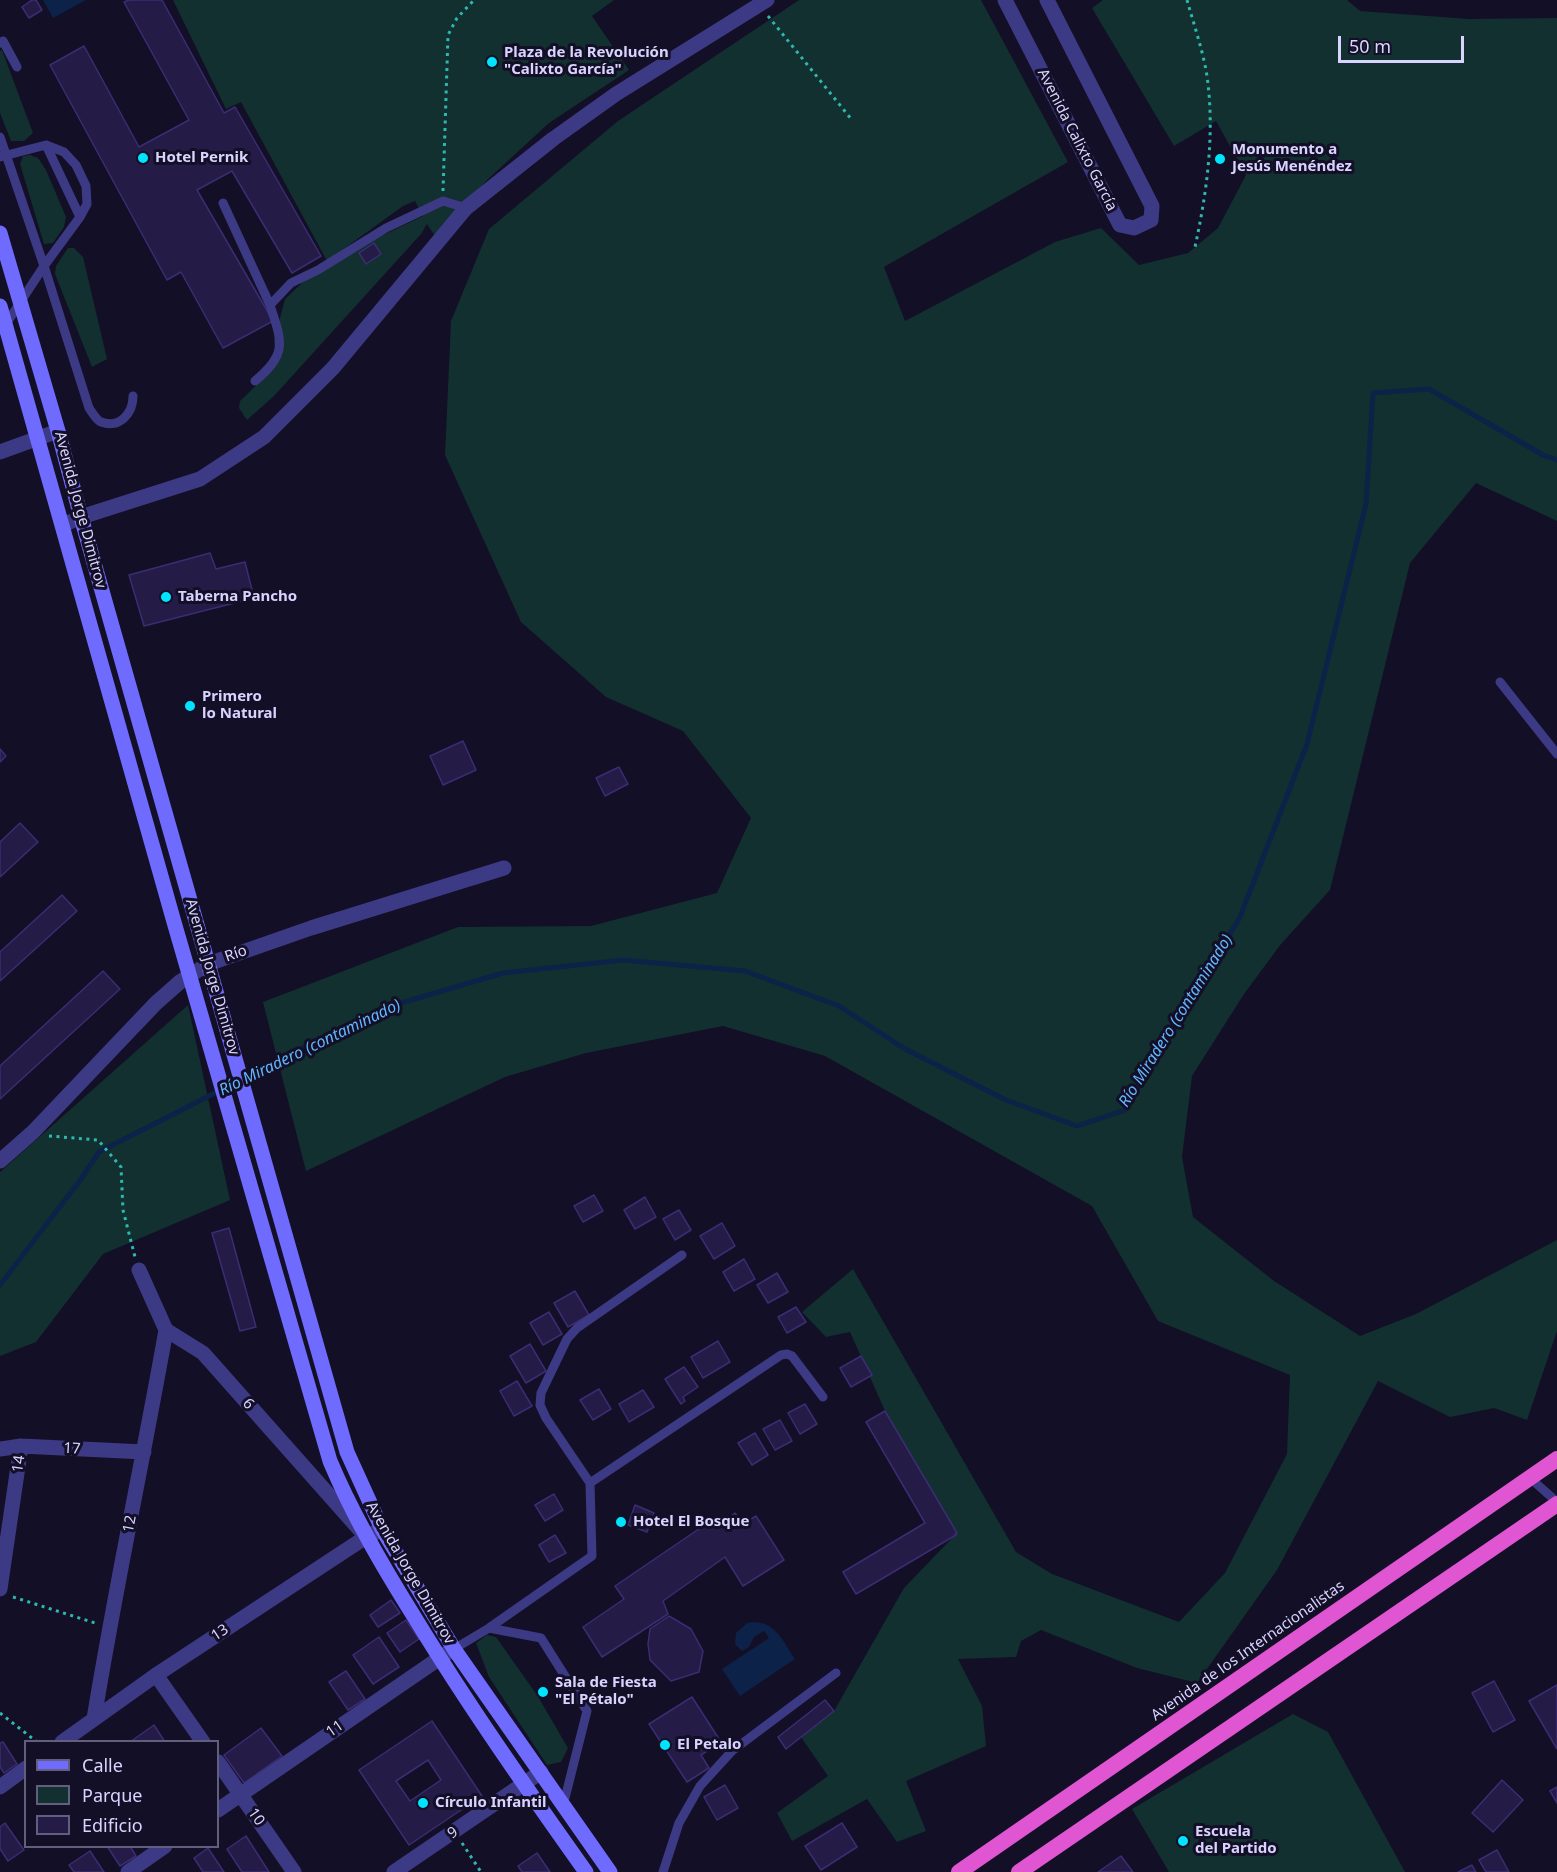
<!DOCTYPE html>
<meta charset="utf-8">
<style>
body{margin:0}
#map{position:relative;width:1557px;height:1872px;overflow:hidden;background:#130f26;font-family:"Noto Sans",sans-serif}
canvas{display:block}
.legend{position:absolute;left:24px;top:1740px;width:195px;height:108px;box-sizing:border-box;background:#130f26;border:2px solid #625e7d;margin:0;padding:8px 10px;list-style:none;font-size:18px;color:#d9d4ff}
.legend li{display:flex;align-items:center;gap:12px;height:30px}
.legend b{width:30px;border:2px solid #625e7d}
.scale{position:absolute;left:1338px;top:36px;width:126px;height:27px;box-sizing:border-box;border:3px solid #d9d4ff;border-top:0;padding-left:8px;font-size:18px;line-height:21px;white-space:nowrap;color:#d9d4ff;-webkit-text-stroke:4px #130f26;paint-order:stroke}
</style>
<div id="map">
<canvas width="1557" height="1872"></canvas>
<ul class="legend">
<li><b style="height:8px;background:#6f6bff"></b>Calle</li>
<li><b style="height:16px;background:#12302f"></b>Parque</li>
<li><b style="height:16px;background:#241b47"></b>Edificio</li>
</ul>
<div class="scale">50 m</div>
</div>
<script>
const context = document.querySelector('canvas').getContext('2d');
context.lineJoin = 'round';
function fill(path, color) {
  context.fillStyle = color;
  context.fill(path, 'evenodd');
}
function strokePath(path, color, width, dash) {
  context.strokeStyle = color;
  context.lineWidth = width;
  context.lineCap = dash ? 'butt' : 'round';
  context.setLineDash(dash || []);
  context.stroke(path);
}
function drawText(font, color, halo, rows, align = 'center') {
  context.font = font + ' "Noto Sans",sans-serif';
  context.lineWidth = 6;
  context.setLineDash([]);
  context.textBaseline = 'middle';
  context.strokeStyle = halo;
  context.fillStyle = color;
  for (const [text, x, y, turn = 0] of rows) {
    context.save();
    context.translate(x, y);
    context.rotate((+turn || 0) * Math.PI / 180);
    context.textAlign = isNaN(turn) ? turn : align;
    if (halo) context.strokeText(text, 0, 0);
    context.fillText(text, 0, 0);
    context.restore();
  }
}
fill(new Path2D(`
 M173,0H614L592,16L629,70L549,123L486,181L461,213L435,236L427,224L421,234L274,396L247,420L239,408L240,401L269,373L275,352L274,341L285,299L303,282L356,248L423,216L415,201L403,206L327,261L241,102L226,109Z
 M799,0H981L1068,162L884,267L905,321L1055,242L1101,228L1139,265L1188,253L1218,228L1246,175L1216,121L1174,146L1092,8L1103,0H1347L1360,11L1469,19L1557,18V521L1476,483L1410,563L1330,890L1281,944L1244,994L1192,1076L1182,1157L1193,1217L1274,1281L1360,1336L1416,1314L1557,1240V1331L1527,1420L1494,1408L1450,1417L1378,1381L1277,1570L1197,1683L1137,1668L1041,1630L1021,1641L1016,1657L958,1659L982,1706L986,1746L906,1781L926,1831L897,1842L867,1799L792,1841L777,1813L828,1776L801,1737L834,1711L904,1588L957,1533L885,1411L850,1332L826,1337L802,1312L853,1269L1016,1552L1052,1574L1179,1622L1225,1573L1287,1454L1290,1375L1158,1321L1092,1206L825,1056L723,1026L586,1053L505,1077L306,1171L263,1002L458,927L591,926L717,893L751,818L683,731L606,697L521,622L445,455L451,321L489,229L618,121Z
 M2,50L33,133L24,141H11L0,113V51Z
 M30,155L38,158L46,170L66,217L64,227L53,243L44,244L20,164L23,156Z
 M68,248H74L83,257L107,359L92,367L55,274L56,266Z
 M188,1005L230,1200L103,1254L36,1342L0,1356V1172Z
 M487,1635L496,1637L537,1695L568,1748L561,1762L547,1765L489,1677L476,1643Z
 M1293,1714L1328,1732L1405,1872H1169L1132,1809Z`), '#12302f');
fill(new Path2D(`
 M43,0H86L53,18Z
 M754,1622C776,1622 784,1643 795,1659L740,1696L722,1669L769,1638L764,1631L754,1637L749,1647L742,1651L735,1644L736,1633L747,1623Z`), '#0c2248');
strokePath(new Path2D(`
 M0,1285L81,1179L99,1152L313,1043L394,1005L503,973L623,960L745,971L839,1006L905,1049L1006,1100L1077,1126L1125,1110L1240,917L1307,744L1366,504L1373,393L1429,389L1543,455L1557,460`), '#0c2248', 5);
const building = new Path2D(`
 M32,0H36L42,10L29,18L22,7Z
 M129,0H162L224,113L235,107L321,256L292,273L232,171L197,190L273,321L223,348L181,272L167,280L50,65L84,46L139,147L189,120L124,2Z
 M374,243L381,254L366,264L359,253Z
 M210,553L216,569L245,562L254,598L144,626L129,575Z
 M463,741L476,770L443,785L430,756Z
 M0,749L6,756L0,762Z
 M619,767L628,784L605,796L596,778Z
 M20,823L38,842L0,877V842Z
 M62,895L77,911L0,981V952Z
 M103,971L120,989L0,1099V1066Z
 M594,1195L603,1211L583,1222L574,1206Z
 M645,1197L656,1217L635,1229L624,1210Z
 M679,1210L691,1230L675,1240L663,1219Z
 M722,1223L735,1246L714,1259L700,1236Z
 M229,1228L256,1327L240,1331L212,1233Z
 M744,1259L755,1279L734,1291L723,1272Z
 M777,1273L788,1292L768,1303L757,1285Z
 M575,1291L589,1315L568,1327L554,1303Z
 M796,1307L806,1322L787,1333L778,1317Z
 M549,1312L562,1334L543,1345L530,1323Z
 M718,1341L730,1362L703,1378L691,1357Z
 M530,1344L546,1371L526,1383L510,1356Z
 M861,1356L872,1375L851,1387L840,1368Z
 M684,1367L698,1387L683,1397L685,1401L681,1404L665,1379Z
 M517,1381L532,1406L514,1416L500,1391Z
 M599,1389L611,1409L593,1420L580,1400Z
 M643,1390L654,1407L629,1422L619,1404Z
 M805,1404L817,1424L800,1434L788,1413Z
 M885,1411L957,1533L955,1534L956,1535L856,1594L843,1572L925,1523L866,1422Z
 M780,1420L792,1441L775,1450L763,1429Z
 M755,1433L768,1455L752,1465L738,1443Z
 M554,1494L563,1510L545,1521L535,1505Z
 M635,1505L654,1513L647,1532L628,1525Z
 M735,1513L743,1524L756,1516L784,1560L743,1586L725,1557L663,1601L668,1614L602,1657L583,1627L624,1599L615,1586L712,1520L716,1526Z
 M555,1535L566,1553L549,1562L539,1545Z
 M391,1600L400,1613L378,1627L370,1615Z
 M669,1616L691,1629L703,1651L699,1672L671,1681L650,1660L648,1644L650,1629Z
 M406,1620L419,1639L400,1652L387,1633Z
 M379,1637L399,1667L373,1684L353,1655Z
 M346,1671L365,1699L348,1710L329,1682Z
 M1494,1681L1515,1720L1493,1732L1472,1693Z
 M1557,1685V1749L1529,1701Z
 M692,1697L721,1742L701,1755L709,1768L687,1782L649,1724Z
 M825,1700L834,1711L786,1749L778,1737Z
 M432,1721L482,1796L409,1845L359,1770ZM428,1760L441,1780L410,1801L396,1781Z
 M154,1725L165,1742H130Z
 M261,1728L282,1756L244,1783L224,1755Z
 M3,1742L17,1764L4,1773L0,1767V1743Z
 M1502,1780L1523,1800L1493,1832L1472,1813Z
 M725,1785L738,1808L717,1820L704,1797Z
 M1557,1787V1803L1550,1791Z
 M5,1823L24,1850L8,1861L0,1849V1827Z
 M842,1823L857,1847L821,1870L805,1846Z
 M246,1836L269,1872H242L227,1849Z
 M107,1846H130L136,1856L120,1866Z
 M208,1848L224,1872H203L194,1858Z
 M1497,1850L1509,1872H1486L1479,1860Z
 M90,1851L104,1872H74L69,1865Z
 M537,1853L550,1872H522L518,1866Z
 M1121,1856L1133,1872H1098Z
 M1472,1865L1476,1872H1458Z`);
fill(building, '#241b47');
strokePath(building, '#3b2d73', 1.5);
strokePath(new Path2D(`
 M1187,0C1194,25 1203,51 1207,76C1215,133 1207,192 1195,247
 M768,16L852,120
 M443,191L448,35L457,18L474,0
 M49,1136L98,1140L121,1167L123,1210L135,1257
 M13,1597L95,1623
 M0,1713L37,1742
 M462,1843L481,1872`), '#2fb8b0', 3, [3, 4.5]);
strokePath(new Path2D(`
 M0,43L3,41L17,67
 M0,137L44,266L89,408C92,412 96,420 101,422C120,429 133,413 133,396
 M46,145L64,152L76,165L86,186L87,204L80,217
 M0,157L46,145L80,217L44,266L6,324
 M223,203L270,305
 M255,381C288,354 282,342 270,305L291,283L318,270L386,228L443,201L466,208
 M1500,682L1557,754
 M1530,1478L1557,1502
 M590,1483L781,1355L787,1354L792,1356L823,1397
 M489,1628L592,1556L590,1483L546,1418L540,1405L541,1393L567,1339L577,1328L682,1255
 M454,1649L489,1628L541,1638L587,1711L563,1806
 M663,1872L679,1823L700,1786L732,1751L836,1673`), '#3d3a85', 9);
strokePath(new Path2D(`
 M1005,0L1120,225L1134,228L1151,220L1152,206L1047,0
 M0,452L58,431
 M63,525L81,517L200,479L264,437L333,368L466,208L553,139L616,94L767,0
 M0,1161L33,1132L156,1003L181,981L208,964L311,928L504,868
 M139,1270L166,1330L203,1353L360,1530
 M0,1449L21,1446L144,1452
 M0,1589L21,1446
 M156,1675L203,1742
 M94,1719C115,1589 143,1460 166,1330
 M62,1742L156,1675L366,1537L382,1529
 M218,1762L294,1872
 M0,1787L26,1768
 M218,1810L450,1651
 M128,1872L165,1846
 M394,1872L541,1772`), '#3d3a85', 15);
strokePath(new Path2D(`
 M0,233L58,431L81,517L347,1452L382,1529L454,1649L610,1872
 M0,306L174,922L330,1461C353,1516 383,1567 415,1618C468,1705 527,1789 586,1872`), '#6f6bff', 15);
strokePath(new Path2D(`
 M959,1872L1557,1459
 M1019,1872L1557,1504`), '#e055d1', 16);
for (const [x, y, r, color] of [
 [492,62,6,"#00e5ff"],
 [143,158,6,"#00e5ff"],
 [1220,159,6,"#00e5ff"],
 [166,597,6,"#00e5ff"],
 [190,706,6,"#00e5ff"],
 [621,1522,6,"#00e5ff"],
 [543,1692,6,"#00e5ff"],
 [665,1745,6,"#00e5ff"],
 [423,1803,6,"#00e5ff"],
 [1183,1841,6,"#00e5ff"]
]) {
  const dot = new Path2D();
  dot.arc(x, y, r, 0, 2 * Math.PI);
  context.fillStyle = color;
  context.fill(dot);
  strokePath(dot, '#130f26', 2);
}
drawText('bold 15px', '#d9d4ff', '#130f26', [
 ["Plaza de la Revolución",504,53],
 ["\"Calixto García\"",504,70],
 ["Monumento a",1232,150],
 ["Jesús Menéndez",1232,167],
 ["Hotel Pernik",155,158],
 ["Taberna Pancho",178,597],
 ["Primero",202,697],
 ["lo Natural",202,714],
 ["Hotel El Bosque",633,1522],
 ["Sala de Fiesta",555,1683],
 ["\"El Pétalo\"",555,1700],
 ["El Petalo",677,1745],
 ["Círculo Infantil",435,1803],
 ["Escuela",1195,1832],
 ["del Partido",1195,1849]
], 'left');
drawText('15px', '#d9d4ff', '#130f26', [
 ["Avenida Calixto García",1077,140,63],
 ["Avenida Jorge Dimitrov",80,510,75],
 ["Río",236,954,-19],
 ["Avenida Jorge Dimitrov",212,977,74],
 ["6",248,1404,48],
 ["17",72,1449,3],
 ["14",19,1464,-82],
 ["12",130,1524,-79],
 ["Avenida Jorge Dimitrov",410,1573,60],
 ["13",220,1633,-33],
 ["Avenida de los Internacionalistas",1248,1651,-35],
 ["11",335,1729,-35],
 ["10",256,1817,55],
 ["9",453,1833,-34]
]);
drawText('italic 16px', '#62b6ff', '#130f26', [
 ["Río Miradero (contaminado)",1176,1021,-58],
 ["Río Miradero (contaminado)",310,1048,-26]
]);
</script>
